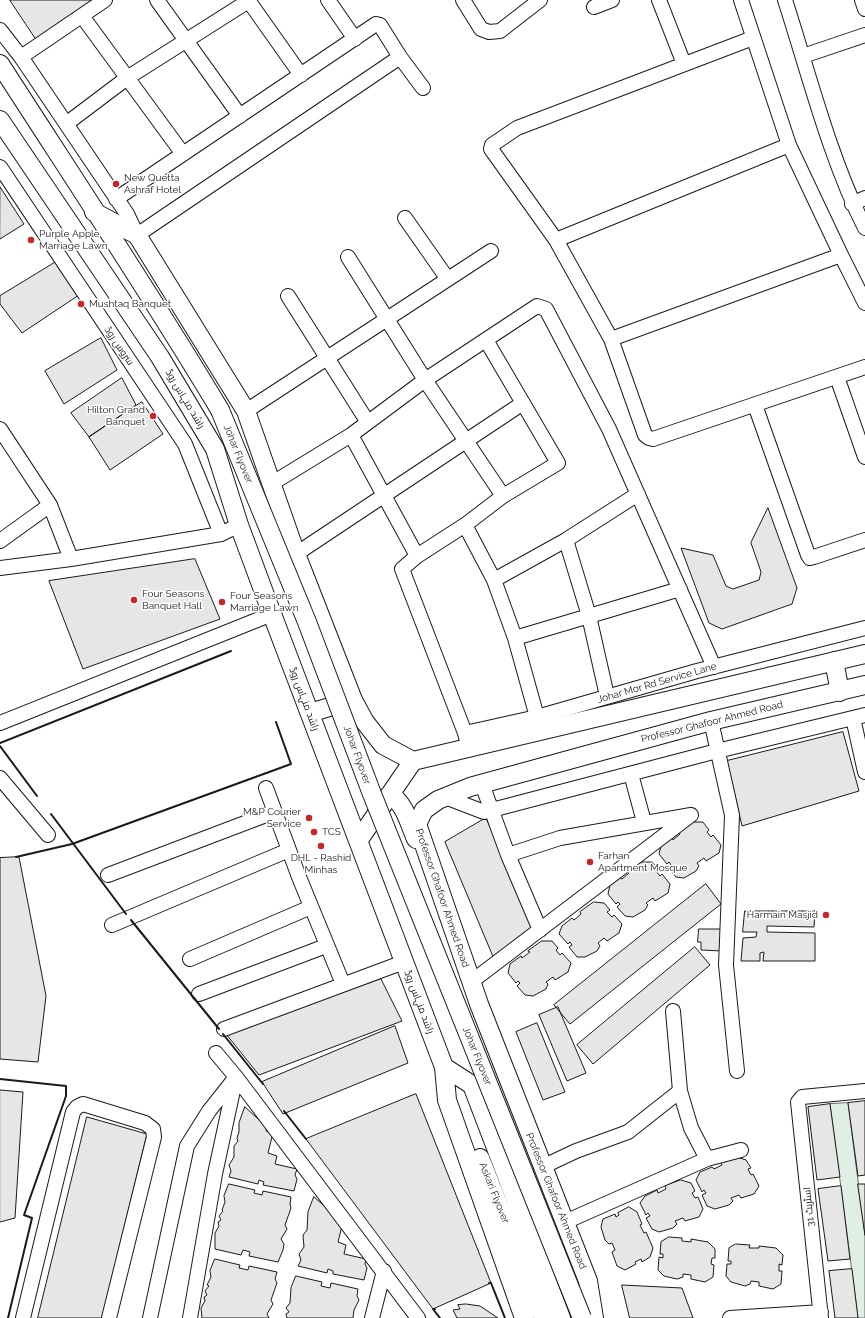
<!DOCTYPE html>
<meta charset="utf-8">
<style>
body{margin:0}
canvas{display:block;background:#fff}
</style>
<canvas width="865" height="1318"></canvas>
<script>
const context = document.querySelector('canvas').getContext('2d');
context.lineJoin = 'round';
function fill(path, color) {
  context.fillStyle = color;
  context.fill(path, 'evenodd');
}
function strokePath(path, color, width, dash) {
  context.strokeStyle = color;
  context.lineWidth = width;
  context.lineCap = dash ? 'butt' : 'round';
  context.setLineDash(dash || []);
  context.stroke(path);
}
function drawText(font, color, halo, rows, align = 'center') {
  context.font = font + ' Raleway,Cairo,sans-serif';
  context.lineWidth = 3;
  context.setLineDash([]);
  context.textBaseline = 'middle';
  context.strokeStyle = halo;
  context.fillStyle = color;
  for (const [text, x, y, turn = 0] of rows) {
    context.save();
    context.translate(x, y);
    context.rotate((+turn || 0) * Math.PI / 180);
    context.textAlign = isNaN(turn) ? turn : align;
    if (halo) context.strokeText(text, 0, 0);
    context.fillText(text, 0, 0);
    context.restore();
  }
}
const green = new Path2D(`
 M848,1103L865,1235V1318H858L830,1104Z`);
fill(green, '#e0efe3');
strokePath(green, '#6a6a6a', 1);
const building = new Path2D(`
 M10,0H90L91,1L36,39Z
 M0,187L24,224L0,239Z
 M56,262L79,295L22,333L0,304V296Z
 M101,338L117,370L64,404L45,371Z
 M122,378L136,405L89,437L71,413Z
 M142,402L163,434L110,470L89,437Z
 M768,508L797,588L792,604L722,629L709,623L681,548L713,555L726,586L733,589L759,580L761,572L751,543Z
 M195,559L220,619L83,669L49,581Z
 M843,732L859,791L742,826L727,761Z
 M486,818L535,928L494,959L445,842Z
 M693,822H703L709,830L707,832L711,837L713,835L721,845L719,853L706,861L704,858L697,863L699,866L696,871L684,878L676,877L668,867L671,865L669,862L667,864L659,854L661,846L672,838L673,840L680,834L679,832Z
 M19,857L46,996L38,1062L0,1059V858Z
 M642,862H652L658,869L656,871L660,876L662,874L670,884L668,893L655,901L653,898L646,903L648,905L645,910L633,917L625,916L617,907L620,904L618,902L616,904L608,894L610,885L620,878L622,879L629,873L628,872Z
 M706,884L721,904L570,1024L554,1005Z
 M594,902L604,903L610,910L607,912L612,917L614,915L622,924L619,933L607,941L604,938L598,943L600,946L597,951L585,957H577L569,947L572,945L570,942L568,944L559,934L562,926L572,918L574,920L581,914L580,912Z
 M745,911H815L814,927L767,926V932L815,933V961H763L764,952L760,953V961H741L743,938L756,937L757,932H743Z
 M699,929H722V951L701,950V942H698Z
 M542,941H552L558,948L556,950L560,955L562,953L571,963L568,972L555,980L553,977L546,982L548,984L546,989L533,996L525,995L517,986L520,983L518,981L516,983L508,973L510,964L521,956L522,958L530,952L528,951Z
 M695,947L710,965L593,1064L577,1045Z
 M381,979L402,1021L259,1075L226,1034Z
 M558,1007L586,1073L567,1081L539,1015Z
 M537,1023L565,1092L543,1100L516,1032Z
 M395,1026L408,1063L283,1114L262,1082Z
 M0,1090L23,1092L15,1218L0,1222Z
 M416,1094L491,1283L433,1309L306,1139Z
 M865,1101V1175L858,1176L848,1103Z
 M830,1104L840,1177L817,1180L808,1107Z
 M245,1107L267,1127L266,1131L271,1133L272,1137L268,1153L277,1156L275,1164L297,1169L295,1175L297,1179L294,1191L263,1185L264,1182L259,1180L258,1184L229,1177L231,1171L229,1165L234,1157V1146L238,1141L237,1138L239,1132V1123Z
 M87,1117L147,1134L102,1318H38Z
 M737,1157L746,1160L751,1168L748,1169L751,1175L753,1174L759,1186L754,1194L741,1198L739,1195L731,1198L733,1201L729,1205L715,1209L707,1206L702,1195L706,1193L704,1190L702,1192L696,1180L700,1172L712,1167L714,1169L722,1165L721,1163Z
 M681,1180L691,1183L695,1191L692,1193L695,1198L698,1197L703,1209L699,1217L685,1221L683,1218L675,1221L677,1224L673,1228L659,1232L652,1229L646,1218L650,1216L648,1213L646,1215L640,1203L645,1196L657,1190L658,1193L666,1189L665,1186Z
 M229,1184L255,1190L254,1193L262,1195L263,1191L291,1197L290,1204L291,1208L285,1225L287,1229L281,1239L284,1244L283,1250L278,1262L249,1256L250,1252L243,1250L241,1255L215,1249V1233L219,1226L218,1222L221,1220L219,1216L223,1211L222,1210L225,1202L224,1196Z
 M858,1184H865V1235Z
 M841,1186L850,1259L828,1261L818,1189Z
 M314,1197L336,1216V1221L340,1222L342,1226L338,1242L346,1245L344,1254L366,1259L365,1264L367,1268L364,1280L333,1274V1271L328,1269L327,1273L298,1266L301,1260L299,1254L304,1247L303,1235L307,1230L308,1212Z
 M629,1207L637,1212L642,1224L640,1225L644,1233L646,1232L653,1248L650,1257L642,1262L641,1259L635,1262L636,1264L625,1270L617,1266L612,1252L615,1250L612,1243L609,1244L605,1240L601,1227L603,1219L615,1214L616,1217L619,1215L618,1213Z
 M669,1237L682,1238V1241L691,1242V1239L708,1242L715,1249V1258H712L711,1264L714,1265L713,1277L705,1282L691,1279V1275L683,1274V1277L677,1279L664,1276L658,1270L659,1257L663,1258V1254H660L661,1242Z
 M736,1244L750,1245L749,1248H759V1246L776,1248L783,1255L782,1265L779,1264V1271H782L781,1284L773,1289L759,1286V1282L751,1281L750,1284L745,1286L731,1282L726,1276L727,1264H731V1261H728L729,1248Z
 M215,1259L240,1265L239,1268L248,1270L249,1266L277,1272L275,1279L277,1283L271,1300L273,1304L267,1314L269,1318H202L201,1308L205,1301L204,1297L207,1295L205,1291L209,1286L207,1285L211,1277L210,1271Z
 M852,1269L858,1318H835L829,1271Z
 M296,1276L322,1282L321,1286L330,1288L331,1283L358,1289L357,1296L359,1300L354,1310L353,1318H287L286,1314L289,1312L286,1308L290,1303L291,1288Z
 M622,1285L682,1288L693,1318H630Z
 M466,1304L480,1306L498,1318H457L453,1310L460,1309L458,1305Z`);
fill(building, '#e6e6e6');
strokePath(building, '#1a1a1a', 1);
const minor = new Path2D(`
 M157,0L240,116
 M248,0L301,75
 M328,0L355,39
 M463,0L481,29L489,32L500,31L540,0
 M659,0L684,64
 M741,0L789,145L841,255L865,303
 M785,0C809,74 830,159 865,228
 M862,0L865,9
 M594,7L612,0
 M82,16L183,154
 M0,30L21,57L127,214L137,235L400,57
 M753,38L517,128L492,145L491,149L556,240L611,339L645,435L649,438L653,439L865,367
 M803,56L865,35
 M21,57L105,0
 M66,124L127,78L250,0
 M0,167L185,444L221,534
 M116,199L376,24L380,25L400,57L423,88
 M852,204L865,198
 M405,218L447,278
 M556,240L789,145
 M348,257L425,380L503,496
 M288,296L367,421
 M611,339L841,255
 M837,377L865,457
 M755,405L808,555L810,558L814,557L865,540
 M246,411L491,251
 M0,429L50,505L71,559
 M351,435L417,556
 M271,484L351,435L425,380L537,306L546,309L609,429L714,667
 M465,525L494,580L515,638L537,717
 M566,540L589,616L607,696
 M0,541L50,505
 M296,554L523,403
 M0,568L71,559L221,534L239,525
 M494,580L566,540L638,494
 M515,638L680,589
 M853,718L865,772
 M711,721L732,815L726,965L737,1071
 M0,723L272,614
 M465,733L402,569L417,556L465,525L503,496L558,463L486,340
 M467,741L465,733L537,717L697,671L865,628
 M631,774L644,822
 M0,778L48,835
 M482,784L508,855
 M266,788L299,877L343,984
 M445,797L484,812L717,751L865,715
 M108,875L274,812
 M112,925L289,850
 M190,959L311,907
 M471,982L691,815L560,838L508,855L540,930
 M199,994L326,946
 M673,1011L680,1091
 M224,1029L404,962
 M216,1053L236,1077L418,1318
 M707,1159L741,1150
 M542,1167L576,1151L628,1132L680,1091L691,1128L707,1159L565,1222
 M23,1318L73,1112L77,1107L83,1104L145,1123L153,1129L154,1137L109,1318
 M150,1318L187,1146L209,1111L236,1077
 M190,1318L215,1174L235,1081
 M372,1318L384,1271
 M730,1318L821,1312
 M821,1318L798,1102L802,1097L865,1091`);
const major = new Path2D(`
 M0,64C74,179 150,293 220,410
 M0,120L160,357L215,449L239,525L272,614L444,1067L447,1100L524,1318
 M94,212L137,235L246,411L296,554L353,700L365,722L383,745L413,761
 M834,661L840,692
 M310,713L352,700
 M390,794C405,804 409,823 416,839
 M358,841L413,761L865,654
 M444,1067L472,1085L561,1318
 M480,1158L543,1318
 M594,1318L588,1281L479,1004L417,824L424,810L438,800L470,787L711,721L865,685`);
strokePath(minor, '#1a1a1a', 16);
strokePath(major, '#1a1a1a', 20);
strokePath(minor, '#fff', 14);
strokePath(major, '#fff', 18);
const majorBridge = new Path2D(`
 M220,410L307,622L372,794L582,1318`);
strokePath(majorBridge, '#1a1a1a', 20, []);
strokePath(majorBridge, '#fff', 18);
strokePath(new Path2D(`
 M0,743L231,651
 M0,746L37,796
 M51,814L126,914
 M16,857L72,844L291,764L276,722
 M131,920L219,1029
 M223,1034L263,1084
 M0,1079L66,1086V1096L24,1215L32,1218L8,1318
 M284,1111L306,1139
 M489,1283H491L505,1318
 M435,1309H433L440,1318`), '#1a1a1a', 2);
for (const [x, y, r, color] of [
 [116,184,4,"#c62828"],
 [31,240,4,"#c62828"],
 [81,304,4,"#c62828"],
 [153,416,4,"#c62828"],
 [134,600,4,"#c62828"],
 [222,602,4,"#c62828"],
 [309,818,4,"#c62828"],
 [314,832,4,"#c62828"],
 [321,846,4,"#c62828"],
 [590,862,4,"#c62828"],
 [826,915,4,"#c62828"]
]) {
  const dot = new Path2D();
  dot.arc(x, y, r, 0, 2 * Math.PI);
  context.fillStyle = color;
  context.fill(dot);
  strokePath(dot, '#fff', 1.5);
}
drawText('10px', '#1a1a1a', '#fff', [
 ["New Quetta",124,178],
 ["Ashraf Hotel",124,190],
 ["Purple Apple",39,234],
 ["Marriage Lawn",39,246],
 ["Mushtaq Banquet",89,304],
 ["Hilton Grand",145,410,"right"],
 ["Banquet",145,422,"right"],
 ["Four Seasons",142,594],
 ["Banquet Hall",142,606],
 ["Four Seasons",230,596],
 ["Marriage Lawn",230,608],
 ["M&P Courier",301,812,"right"],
 ["Service",301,824,"right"],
 ["TCS",322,832],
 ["Farhan",598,856],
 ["Apartment Mosque",598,868],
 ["DHL - Rashid",321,858,"center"],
 ["Minhas",321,870,"center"],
 ["Harmain Masjid",818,915,"right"]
], 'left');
drawText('10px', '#1a1a1a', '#fff', [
 ["سروس روڈ",119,346,56],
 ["راشد منہاس روڈ",185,399,59],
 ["Johar Flyover",238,454,68],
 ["Johar Mor Rd Service Lane",657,683,-16],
 ["راشد منہاس روڈ",304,699,69],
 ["Professor Ghafoor Ahmed Road",712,722,-14],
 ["Johar Flyover",357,755,70],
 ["Professor Ghafoor Ahmed Road",442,898,71],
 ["راشد منہاس روڈ",419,1002,69],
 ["Johar Flyover",477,1056,68],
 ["Askari Flyover",494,1193,68],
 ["Professor Ghafoor Ahmed Road",556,1201,68],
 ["اسٹریٹ 31",809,1207,-96]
]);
</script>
